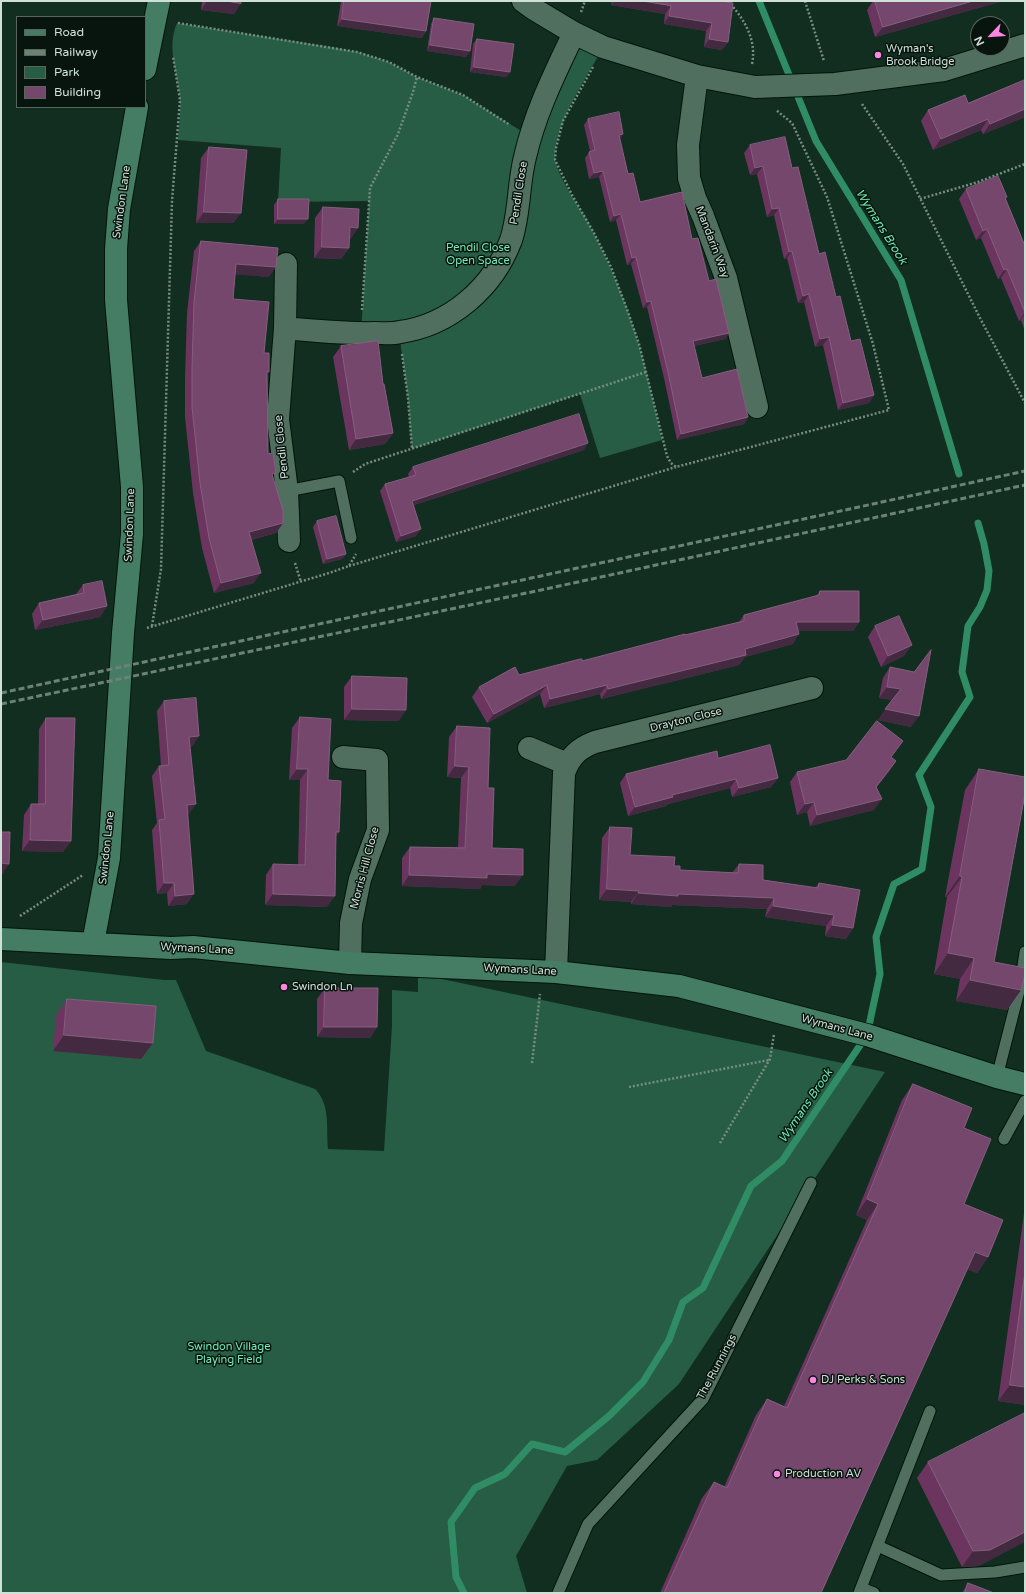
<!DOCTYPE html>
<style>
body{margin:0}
#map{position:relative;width:1026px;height:1594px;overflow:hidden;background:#122e21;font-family:"Varela Round",sans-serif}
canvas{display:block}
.frame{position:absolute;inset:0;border:2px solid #cfe0d7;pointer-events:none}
.legend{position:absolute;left:16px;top:16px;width:130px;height:92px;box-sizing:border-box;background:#08140e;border:1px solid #58665e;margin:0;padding:5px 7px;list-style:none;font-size:12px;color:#cfe0d7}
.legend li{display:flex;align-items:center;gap:8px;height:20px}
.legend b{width:20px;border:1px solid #58665e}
.north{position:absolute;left:970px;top:16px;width:40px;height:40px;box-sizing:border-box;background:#08140e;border:1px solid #58665e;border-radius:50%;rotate:245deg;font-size:11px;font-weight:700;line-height:16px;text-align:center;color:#cfe0d7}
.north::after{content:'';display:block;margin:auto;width:14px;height:18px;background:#fd86e1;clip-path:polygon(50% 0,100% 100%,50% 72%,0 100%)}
</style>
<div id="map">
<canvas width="1026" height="1594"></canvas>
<div class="frame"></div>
<ul class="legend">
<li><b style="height:5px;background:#457c64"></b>Road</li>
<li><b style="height:5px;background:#6c8277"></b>Railway</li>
<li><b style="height:11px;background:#265d44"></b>Park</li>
<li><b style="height:11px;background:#76476d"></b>Building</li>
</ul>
<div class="north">N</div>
</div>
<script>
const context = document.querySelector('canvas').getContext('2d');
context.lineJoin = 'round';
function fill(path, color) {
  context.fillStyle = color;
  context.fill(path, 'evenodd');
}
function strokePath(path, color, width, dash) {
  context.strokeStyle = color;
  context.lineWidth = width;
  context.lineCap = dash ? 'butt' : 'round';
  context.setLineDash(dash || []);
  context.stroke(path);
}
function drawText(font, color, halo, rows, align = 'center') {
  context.font = font + ' "Varela Round",sans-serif';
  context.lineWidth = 3;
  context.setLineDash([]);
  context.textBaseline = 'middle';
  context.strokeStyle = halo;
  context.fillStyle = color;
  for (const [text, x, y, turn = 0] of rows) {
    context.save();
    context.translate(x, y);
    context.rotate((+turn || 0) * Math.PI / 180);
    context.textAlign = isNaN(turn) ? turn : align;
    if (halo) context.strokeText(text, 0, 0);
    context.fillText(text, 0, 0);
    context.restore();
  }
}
fill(new Path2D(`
 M177,23L337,48L358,52L389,62L417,77L463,95L531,137L574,33L603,47C587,78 555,122 555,157C555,174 580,207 588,222C609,261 627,303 639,345C648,376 655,408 662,440L600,458L580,394L412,449L408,398L399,333L361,334L369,201L278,202L281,148L178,140C179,127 181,113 180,99C178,73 166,48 177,23Z
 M1,962L164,980H176L206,1051L315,1089C331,1105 326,1128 328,1149L384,1151L392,1026V990L418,992V974L885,1072L679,1384L597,1460L567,1466L516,1556L527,1593H1Z`), '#265d44');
strokePath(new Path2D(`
 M759,1L816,141L901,280L959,474
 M464,1593L456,1577L451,1522L475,1488L505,1474L532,1444L565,1452L609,1416L643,1382L669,1340L683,1302L703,1288L751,1186L782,1161L867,1035L880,974L876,937L894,884L922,869L931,807L919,775L970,697L962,672L968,626L980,607L987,590L989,571L984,544L978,523`), '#2f8c65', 7);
const lane = new Path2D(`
 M287,491L339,481L351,538
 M997,1077L1020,987L1025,952
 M1004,1139L1025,1101
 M878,1546L941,1575L995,1572L1025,1567
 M861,1588L874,1593
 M558,1593L588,1524L703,1399L811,1183
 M859,1593L930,1411`);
const street = new Path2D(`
 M523,1L534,9L574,33L603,47L697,76L755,87L835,84L944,70L1025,45
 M697,76L688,145L689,178L695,198L703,216L726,278L757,407
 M286,264L285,328L278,419L287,491L289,541
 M285,328C315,331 345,334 375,333C383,333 392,334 400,332C450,325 493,288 511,240C520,213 518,184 525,157C535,113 555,73 574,33
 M529,748L567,764
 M343,757L377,760L378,830L360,879L351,923L350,963
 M556,972L564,773C570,756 579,748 595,742L812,688`);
const secondary = new Path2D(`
 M145,69L159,1
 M1,939L171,948L193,947L350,963L556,972L679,986L867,1035L997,1077L1025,1084
 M93,943L109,858L123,633L132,534V487L116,300V249L119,209L137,107`);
strokePath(lane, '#00160a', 13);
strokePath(street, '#00160a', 24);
strokePath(secondary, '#00160a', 24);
strokePath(new Path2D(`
 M728,1C744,19 757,39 752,64
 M805,1L824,61
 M581,12L585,1
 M178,23L357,52L389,62L417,77L463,95L510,125
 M593,67L563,121L556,148L555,160L572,195L594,233L611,267L628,312L639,344L667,456L671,463L676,467L889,410L873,344L827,197L792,123L776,110
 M862,104L903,164L980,318L1025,403
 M920,199L978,182L1025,164
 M362,310L370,188L398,134L413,92L417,77
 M402,354L408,398L412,449
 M353,472L365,464L646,372
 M295,563L301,582
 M349,566L676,467
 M152,626L161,569L172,201L180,100L173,56
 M147,628L329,573L349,566L356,554
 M20,916L83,875
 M532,1063L540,994
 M629,1087L769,1060
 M720,1143L770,1059L774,1034`), '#768d82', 2.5, [2, 2]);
strokePath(lane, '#516f5f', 11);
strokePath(street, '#516f5f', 22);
strokePath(secondary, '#457c64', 22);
strokePath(new Path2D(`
 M1,693L1025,471
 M1,704L541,590L1025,485`), '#6c8277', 3, [6, 3]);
fill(new Path2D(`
 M202,1H241V3L234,14L201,10Z
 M341,1H431L426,31L422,38L337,26Z
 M612,1H721L728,42L722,50L704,47L706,31L664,24L665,14L611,5Z
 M873,1H1003L875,37L867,10Z
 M434,18L470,51L466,57L427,51L431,24Z
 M477,39L510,72L506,77L470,72L473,44Z
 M1025,80V117L983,134L981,130L933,150L921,121L928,110L968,103Z
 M588,119L623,134L620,139L628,174L640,202L692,239L729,333L725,339L694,346L702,378L748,417L744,424L677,440L664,378L647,307L643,308L631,264L627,265L616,220L610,222L599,177L589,179L585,158L590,151L584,125Z
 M750,145L792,168L819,254L836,297L851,341L874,395L869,403L838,410L823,345L815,347L804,302L798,303L787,258L784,259L774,215L767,217L757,174L750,175L744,153Z
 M209,147L241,213L233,223H196L201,158Z
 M966,189L1006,199L1025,246V331L1021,320L1019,321L1001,278L998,279L981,238L976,240L959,199Z
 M278,199L304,224H274V205Z
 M323,207L351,239L349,238V248L341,259L314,258L315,218Z
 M201,241L269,277L235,274L233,299L264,353L267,375L268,454L283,523L276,533L251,540L254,583L214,593L202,548L193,493L185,417V378L187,313L194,251Z
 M341,346L383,384L393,433L385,444L349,450L333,357Z
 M584,450L414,505L416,536L396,542L380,491L385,484L409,477L408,474L413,467Z
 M317,521L346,554L342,559L323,564L313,527Z
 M83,585L107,606L100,617L35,630L32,614L39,603L76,594Z
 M820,591L859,622L853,631H798L793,644L745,657L739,665L601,699L600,694L544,708L540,694L487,723L472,697L479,687L519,675L582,661L685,635L739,622L744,615L816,596Z
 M875,626L904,656L881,667L868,637Z
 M890,667L911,727L878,720L893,700L879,698L883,678Z
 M352,676L399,721L344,720V687Z
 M164,701L192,747H190L189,814H188L187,904L168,906L167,893L157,894L152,830L157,823L152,776L159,766H161L157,711Z
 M300,717L328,780L339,832L336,836L327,907L265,905L266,875L273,864L298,865L300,780H289L292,728Z
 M46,718L71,841L63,852L22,851L24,815L31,804H38L39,729Z
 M457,726L488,788L492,848L515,886L482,885L480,889L402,886V858L410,847H458L461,778L447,777L449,737Z
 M891,757L896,761L876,788L874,810L810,826L807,812L797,815L790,782L797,772Z
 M718,758L778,778L771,787L732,797L730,788L668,804L666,806L628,816L620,783L626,774Z
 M979,769L994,962L1021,990L1007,1010L956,1001L960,979L934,974L947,897H945L965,790Z
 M610,827L630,855L674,866L680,870L732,873L739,864L763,880L815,888L819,883L853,928L846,939L825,936L826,926L765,917L767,909L672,905L671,907L631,904V902L599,900L602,838Z
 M325,988L377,1027L370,1038L317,1037V999Z
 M67,999L153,1043L141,1059L53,1051L56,1015Z
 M913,1084L964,1128V1204L988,1257L977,1273L967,1269L821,1593H660L702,1498L714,1482L724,1487L756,1415L767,1399L784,1406L867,1220L856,1215L902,1100Z
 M1025,1206V1405L998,1401Z
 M1025,1413L979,1566L962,1567L917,1478L928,1462Z
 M968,1583L994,1593H962Z`), '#6b3560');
fill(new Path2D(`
 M207,1H226L241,3L234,14L201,10Z
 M614,1H643L671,6L665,14L611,5Z
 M973,1H1003L875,37L883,27Z
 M669,16L712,23L706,31L664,24Z
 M342,19L426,31L422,38L337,26Z
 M709,39L728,42L722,50L704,47Z
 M430,45L470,51L466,57L427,51Z
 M474,67L510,72L506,77L470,72Z
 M1025,109V117L983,134L990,124Z
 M988,119L981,130L933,150L941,139Z
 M623,134L619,140V135Z
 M763,166L757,174L750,175L755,168Z
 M603,171L599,177L589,179L594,173Z
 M779,208L774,215L767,217L772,209Z
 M204,212L241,213L233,223H196Z
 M621,214L616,220L610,222L614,216Z
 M278,219H308L304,224H274Z
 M350,227L358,228L351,239L342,238Z
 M987,229L981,238L976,240L983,231Z
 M322,247L349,248L341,259L314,258Z
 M792,251L787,258L784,259L789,252Z
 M636,257L631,264L627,265L632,258Z
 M236,264L276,267L269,277L229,274Z
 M1007,269L1001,278L998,279L1004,270Z
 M809,294L804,302L798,303L803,296Z
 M651,301L647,307L643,308L647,302Z
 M1025,312V314L1021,320L1019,321Z
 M729,333L725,339L689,347L693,341Z
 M829,337L823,345L815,347L820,339Z
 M874,395L869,403L838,410L843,403Z
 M748,417L744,424L677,440L681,434Z
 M393,433L385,444L349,450L356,439Z
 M588,443L584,450L407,507L412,501Z
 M283,523L276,533L242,542L249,532Z
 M421,529L416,536L396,542L401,536Z
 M346,554L342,559L323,564L327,559Z
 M261,573L254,583L214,593L221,583Z
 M107,606L100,617L35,630L43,620Z
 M796,622H859L853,631H789Z
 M799,634L793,644L745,657L739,665L601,699L608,689L745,649Z
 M912,645L904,656L881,667L888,656Z
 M547,685L540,694L487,723L494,714Z
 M607,685L600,694L544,708L550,699Z
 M887,687L901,689L893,700L879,698Z
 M352,709L406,710L399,721L344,720Z
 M885,709L919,716L911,727L878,720Z
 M199,736L192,747L182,748L189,737Z
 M896,761L889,772L868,798L876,787Z
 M455,766L469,767L461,778L447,777Z
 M297,769H308L300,780H289Z
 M778,778L771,787L732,797L739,788Z
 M736,779L730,788L668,804L666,806L628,816L635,807L672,795Z
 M882,799L874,810L810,826L817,815Z
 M814,802L807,812L797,815L805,804Z
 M196,804L189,814L180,815L187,805Z
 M336,832H339L332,843Z
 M30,840L71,841L63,852L22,851Z
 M1,863L9,864L2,875H1Z
 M487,874L523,875L515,886L482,885L480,889L402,886L409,875Z
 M960,876L962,877L947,897H945Z
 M164,883H174L167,893L157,894Z
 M607,889L639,891L631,902L599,900Z
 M638,893L678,894L774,898L767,909L672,905L671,907L631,904Z
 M194,894L187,904L168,906L175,896Z
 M273,894L335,896L327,907L265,905Z
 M773,906L834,915L826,926L765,917Z
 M832,925L853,928L846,939L825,936Z
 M948,953L974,958L960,979L934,974Z
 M970,980L1021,990L1007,1010L956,1001Z
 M324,1027H377L370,1038L317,1037Z
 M64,1035L153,1043L141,1059L53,1051Z
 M867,1199L878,1204L867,1220L856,1215Z
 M975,1252L988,1257L977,1273L964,1268Z
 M1010,1385L1025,1387V1405L998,1401Z
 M1025,1532V1542L979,1566L962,1567L973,1551Z`), '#432a41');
const building = new Path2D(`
 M226,1H241V3Z
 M344,1H431L426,31L342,19Z
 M643,1H721L733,3L728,42L709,39L712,23L669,16L671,6Z
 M875,1H973L883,27Z
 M434,18L474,24L470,51L430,45Z
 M477,39L514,44L510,72L474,67Z
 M1025,80V109L990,124L988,119L941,139L928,110L965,95L968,103Z
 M619,112L623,134L619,135L628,174L633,173L640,202L682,192L692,239L698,238L709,281L716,279L729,333L693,341L702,378L737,369L748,417L681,434L668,372L651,301L647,302L636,257L632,258L621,214L614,216L603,171L594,173L589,152L595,150L588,119Z
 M785,137L792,168L798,167L819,254L825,252L836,297L840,296L851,341L860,339L874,395L843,403L829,337L820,339L809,294L803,296L792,251L789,252L779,208L772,209L763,166L755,168L750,145Z
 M209,147L247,150L241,213L204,212Z
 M998,176L1007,197L1005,198L1025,246V312L1007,269L1004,270L987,229L983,231L966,189Z
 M278,199H309L308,219H278Z
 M323,207L359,209L358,228L350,227L349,248L322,247Z
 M201,241L278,248L276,267L236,264L233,299L269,302L264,353H269V372H267L268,454L273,453L276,473L272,474L283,511V523L249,532L261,573L221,583L209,538L200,483L192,407V368L194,303Z
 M378,341L383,384H384L393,433L356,439L341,346Z
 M579,414L588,443L412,501L421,529L401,536L385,484L416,475L413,467Z
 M336,516L346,554L327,559L317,521Z
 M102,581L107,606L43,620L39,603L84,593L83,585Z
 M820,591H859V622H796L799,634L745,649L746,655L608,689L607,685L550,699L547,685L494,714L479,687L515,667L519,675L580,659H582V661L685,634V635L744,621V615L819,595Z
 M899,616L912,645L888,656L875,626Z
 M931,650L919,716L885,709L901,689L887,687L890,667L914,672Z
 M352,676L407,678L406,710L352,709Z
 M196,698L199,736L189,737L196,804L187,805L194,894L175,896L174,883H164L159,820L165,819L159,766L169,765L164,701Z
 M300,717L331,719L328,780L341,781L339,832H336L335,896L273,894V864L305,865L308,769H297Z
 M46,718H75L71,841L30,840L31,804H45Z
 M877,721L903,741L891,757L896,761L876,787L882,799L817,815L814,802L805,804L797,772L846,760Z
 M457,726L490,728L488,788H494L492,848L523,849V875L487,874V878L409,875L410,847L465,848L469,767L455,766Z
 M770,745L778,778L739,788L736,779L672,795L673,797L635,807L626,774L717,751L718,758Z
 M979,769L1025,777V794L994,962L1025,968V975L1021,990L970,980L974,958L948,953L962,877L960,876Z
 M610,827L632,828L630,855L675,857L674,866H680V870L738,873L739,864L763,865V880L818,888L819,883L860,890L853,928L832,925L834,915L773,906L774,898L678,894V896L638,893L639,891L607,889Z
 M1,832H10L9,864L1,863Z
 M325,988H378L377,1027H324Z
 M67,999L156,1006L153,1043L64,1035Z
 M913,1084L972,1108L964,1128L991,1139L964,1204L1003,1220L988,1257L975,1252L821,1593H664L714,1482L727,1488L767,1399L787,1408L878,1204L867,1199Z
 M1025,1272V1387L1010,1385Z
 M1025,1413V1532L990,1550L973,1551L928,1462Z
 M968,1583L994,1593H965Z`);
fill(building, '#76476d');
strokePath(building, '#845f7d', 1);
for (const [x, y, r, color] of [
 [878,55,4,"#fd86e1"],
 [284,987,4,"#fd86e1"],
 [813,1380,4,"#fd86e1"],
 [777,1474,4,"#fd86e1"]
]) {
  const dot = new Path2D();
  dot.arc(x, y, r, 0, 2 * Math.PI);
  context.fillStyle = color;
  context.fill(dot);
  strokePath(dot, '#08140e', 1.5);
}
drawText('11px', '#cfe0d7', '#08140e', [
 ["Wyman's",886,49],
 ["Brook Bridge",886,62],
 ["Swindon Ln",292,987],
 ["DJ Perks & Sons",821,1380],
 ["Production AV",785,1474]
], 'left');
drawText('11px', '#cfe0d7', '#08140e', [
 ["Pendil Close",519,193,-81],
 ["Swindon Lane",122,202,-82],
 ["Mandarin Way",712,242,69],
 ["Pendil Close",282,447,-96],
 ["Swindon Lane",130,525,-88],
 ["Drayton Close",686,720,-14],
 ["Swindon Lane",107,848,-84],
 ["Morris Hill Close",365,868,-75],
 ["Wymans Lane",197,949,3],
 ["Wymans Lane",520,970,3],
 ["Wymans Lane",837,1028,15],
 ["The Runnings",717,1367,-62]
]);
drawText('11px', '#73eeb6', '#08140e', [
 ["Pendil Close",478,248],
 ["Open Space",478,261],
 ["Swindon Village",229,1347],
 ["Playing Field",229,1360]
]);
drawText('italic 12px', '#6de7b0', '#08140e', [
 ["Wymans Brook",881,227,58],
 ["Wymans Brook",806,1106,-56]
]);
</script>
